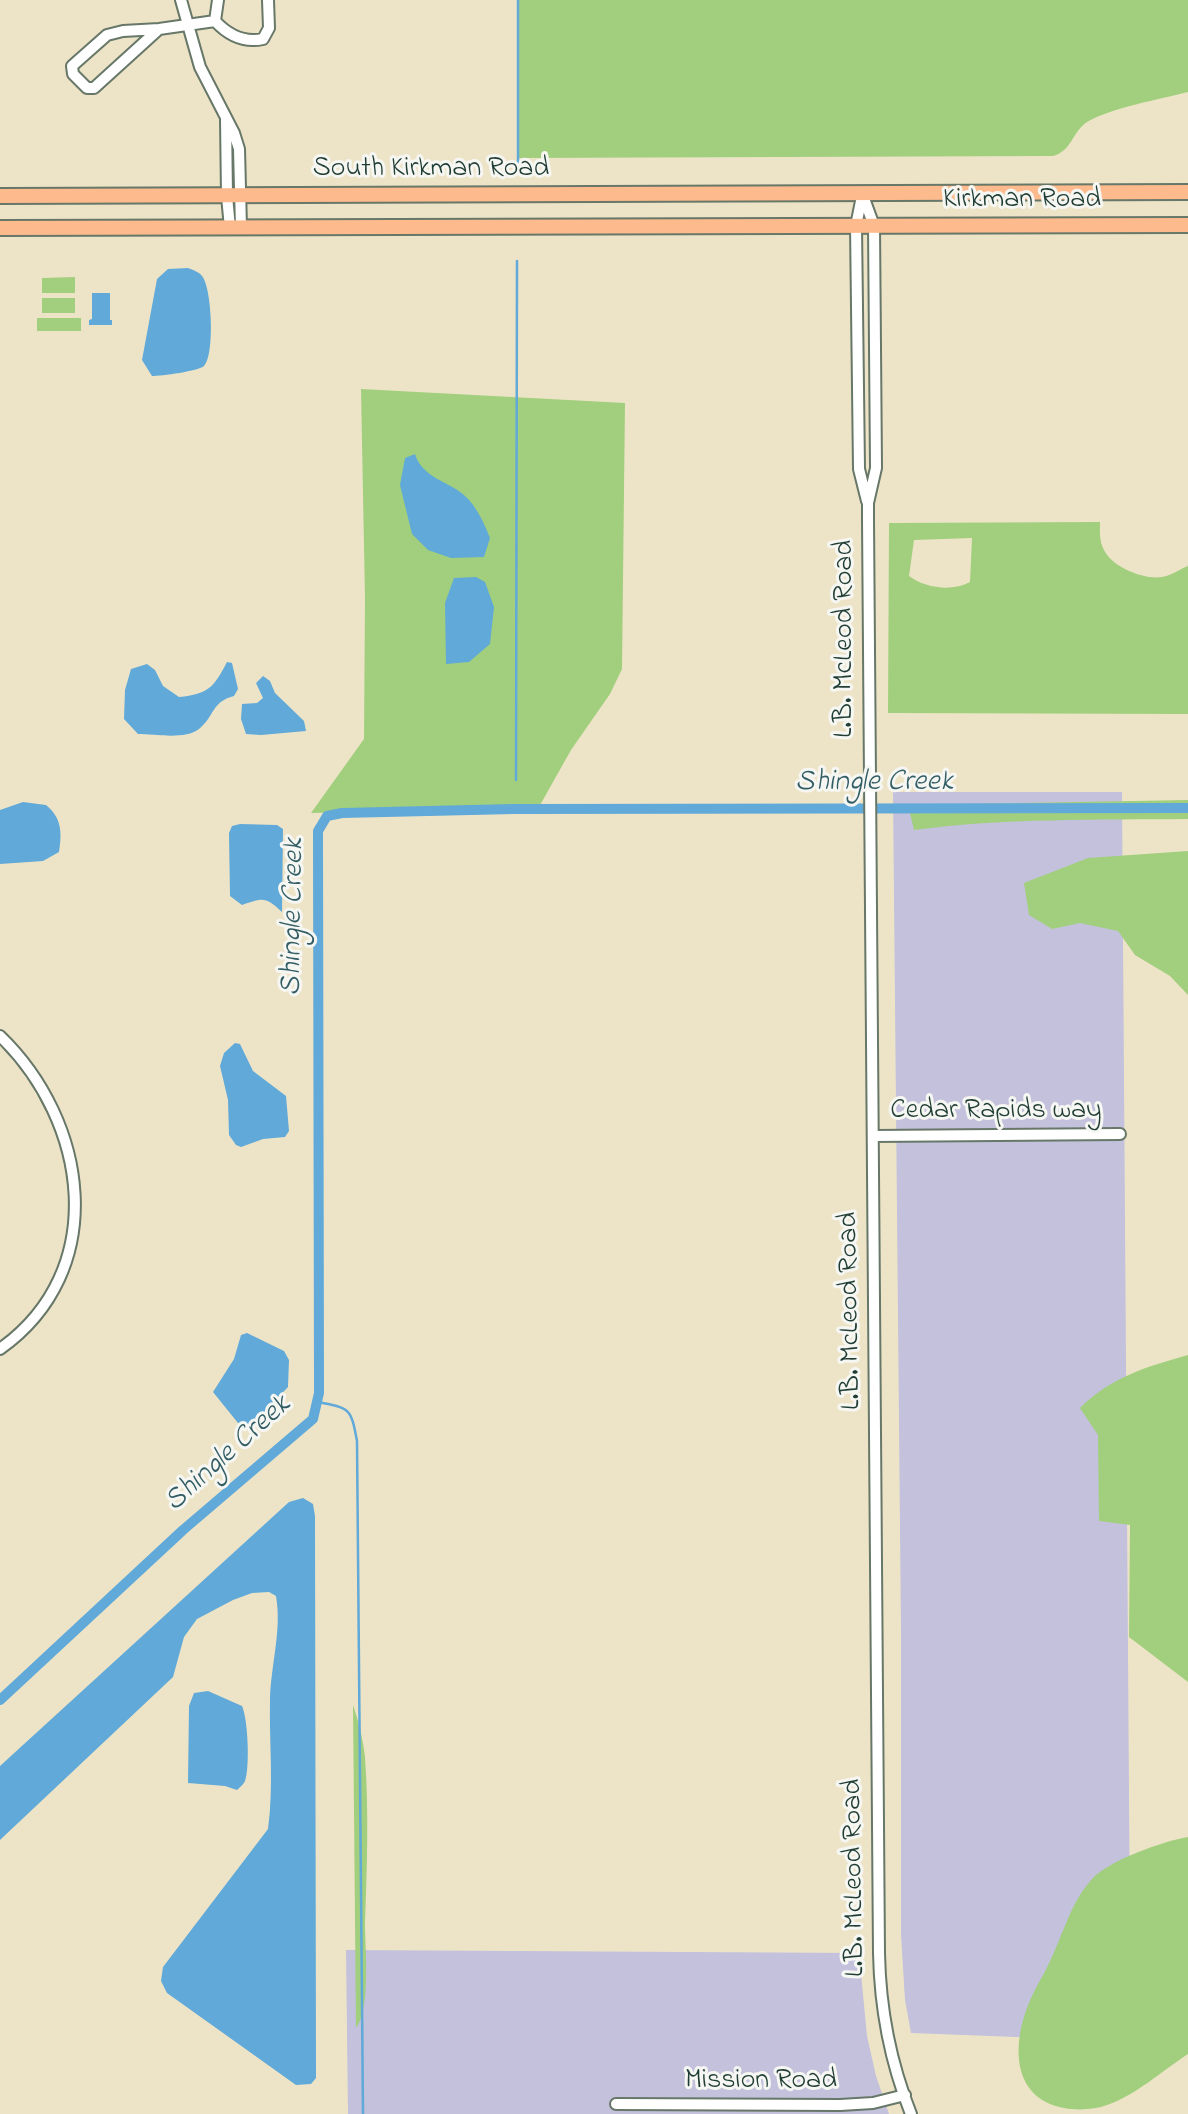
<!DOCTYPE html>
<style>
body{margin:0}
canvas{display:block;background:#ede4c8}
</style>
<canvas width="1188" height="2114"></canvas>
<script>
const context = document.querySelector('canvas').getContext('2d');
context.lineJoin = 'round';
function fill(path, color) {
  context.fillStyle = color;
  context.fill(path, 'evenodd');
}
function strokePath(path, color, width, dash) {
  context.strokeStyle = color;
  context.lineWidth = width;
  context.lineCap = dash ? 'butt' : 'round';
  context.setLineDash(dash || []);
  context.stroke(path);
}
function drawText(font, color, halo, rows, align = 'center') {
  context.font = font + ' "Indie Flower",sans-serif';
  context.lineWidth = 6;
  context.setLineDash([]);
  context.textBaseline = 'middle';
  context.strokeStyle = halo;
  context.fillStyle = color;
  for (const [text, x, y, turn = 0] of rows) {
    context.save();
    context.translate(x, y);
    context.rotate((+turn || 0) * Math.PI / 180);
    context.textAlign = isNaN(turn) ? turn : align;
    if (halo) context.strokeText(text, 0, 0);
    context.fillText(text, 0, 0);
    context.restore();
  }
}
fill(new Path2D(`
 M893,792H1122L1130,1939L1148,2042L911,2033L905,2000L901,1935V1633Z
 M346,1950L859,1953L867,2036L876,2076L889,2114H348Z`), '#c3c1dc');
fill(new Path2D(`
 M517,0H1188V92C1161,99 1110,108 1087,122C1072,132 1072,151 1053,156L517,158Z
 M75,277V293H42V278Z
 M42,298H75V313H42Z
 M37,318H81V331H37Z
 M361,389L625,403L622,669L610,694L571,750L539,807L311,813L364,739L365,599Z
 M1100,522C1100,531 1099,541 1104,550C1112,567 1144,580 1162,577C1171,576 1180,569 1188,566V714L888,713L889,523ZM972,538L970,582C952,592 925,588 909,576L914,540Z
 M1188,800V819C1096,820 1005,818 914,830L908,805Z
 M1188,851V995L1170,976L1135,955L1118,931L1080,923L1052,929L1029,915L1024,883L1088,858Z
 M1188,1355V1682L1129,1637L1130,1525L1099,1521L1098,1435L1080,1408C1111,1377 1146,1367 1188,1355Z
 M353,1705C359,1722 363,1740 365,1757C369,1812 367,1868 365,1923C365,1948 371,2009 356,2028Z
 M1188,1837V2054C1162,2071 1136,2095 1107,2105C1091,2111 1066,2111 1050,2104C1006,2085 1016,2027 1034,1992C1039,1981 1046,1971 1051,1959C1064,1932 1071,1902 1092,1879C1108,1861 1163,1841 1188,1837Z`), '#a2cf7d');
fill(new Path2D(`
 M188,268C193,270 199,272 202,276C212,288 215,355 204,366C199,371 161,376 152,376L142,360L157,279L168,269Z
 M92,293H110V320H112V325H89V320L92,319Z
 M415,454C422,478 449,481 465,496C477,507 484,523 490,538L484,557L451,558L428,550L412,534L400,485L405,458Z
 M476,577L485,582L494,607L490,644L469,662L446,664L445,603L454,578Z
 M227,662L232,663L238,689L234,696C211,702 215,716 199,729C185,740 155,734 138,734L124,719L125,690L131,669L147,664L155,670L163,686L179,697C209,694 214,687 227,662Z
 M263,676L270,681L275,693L304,721L306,731L261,735L246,734L241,719L242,704L257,703L263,698L256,683Z
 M23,802L46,805C62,818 62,833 59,852L43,861L0,864V810Z
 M240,824L277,825L283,829L282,912C265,896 263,898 242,905L230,896L229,833L232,826Z
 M235,1043L240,1044L253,1071L286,1096L289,1131L285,1137L263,1139L241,1147L236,1145L229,1135L228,1100L220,1066L224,1053Z
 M247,1333L284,1351L289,1360L288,1387L252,1425L245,1427L238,1423L213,1392L234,1359L241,1335Z
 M303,1498L313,1504L315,1516L316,2078L311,2084L296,2085L167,1993L161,1981L163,1967L268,1829C274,1786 269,1742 270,1699C271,1664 282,1630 276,1596L269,1592L252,1593L233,1600L197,1619L184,1637L173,1677L0,1840V1766L289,1502Z
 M208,1691L242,1706C248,1719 250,1767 245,1781C243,1785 241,1786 237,1790L225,1786L188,1783L189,1706L194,1693Z`), '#60a9d8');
strokePath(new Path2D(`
 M518,173V0
 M516,780L517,261
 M317,1402C350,1408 351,1408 357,1441L363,2114`), '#60a9d8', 2.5);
strokePath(new Path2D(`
 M0,1700L183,1530L313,1419L319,1393L318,831L327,816L342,813L514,809L1188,808`), '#60a9d8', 10);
const minor = new Path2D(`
 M181,0L200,67L234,133L239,149L241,228
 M215,21C228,35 244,43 263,39L269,28L268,0
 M159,29L94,88H87L73,74L72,66L107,35L123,31L159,29L215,21L218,0
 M226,119L227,196L230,228
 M862,193L874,226L876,468L868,503V519L879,1953C880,2007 891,2064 911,2114
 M862,196L856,226L859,469L867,501
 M0,1036C88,1121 111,1270 0,1349
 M873,1136L1120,1134
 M616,2104L840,2105L873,2103L905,2095`);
const major = new Path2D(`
 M0,196L1188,192
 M0,228L1188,225`);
strokePath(minor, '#677768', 14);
strokePath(major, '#677768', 18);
strokePath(minor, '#fff', 10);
strokePath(major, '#fcba8d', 14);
drawText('28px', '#1f3d34', '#f6f6f2', [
 ["South Kirkman Road",431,170],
 ["Kirkman Road",1022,201],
 ["L.B. McLeod Road",846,639,-90],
 ["Cedar Rapids way",996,1112],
 ["L.B. McLeod Road",852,1311,-91],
 ["L.B. McLeod Road",856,1878,-91],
 ["Mission Road",761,2082]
]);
drawText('italic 30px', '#325d65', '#f6f6f2', [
 ["Shingle Creek",874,784],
 ["Shingle Creek",295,917,-89],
 ["Shingle Creek",229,1455,-42]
]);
</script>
